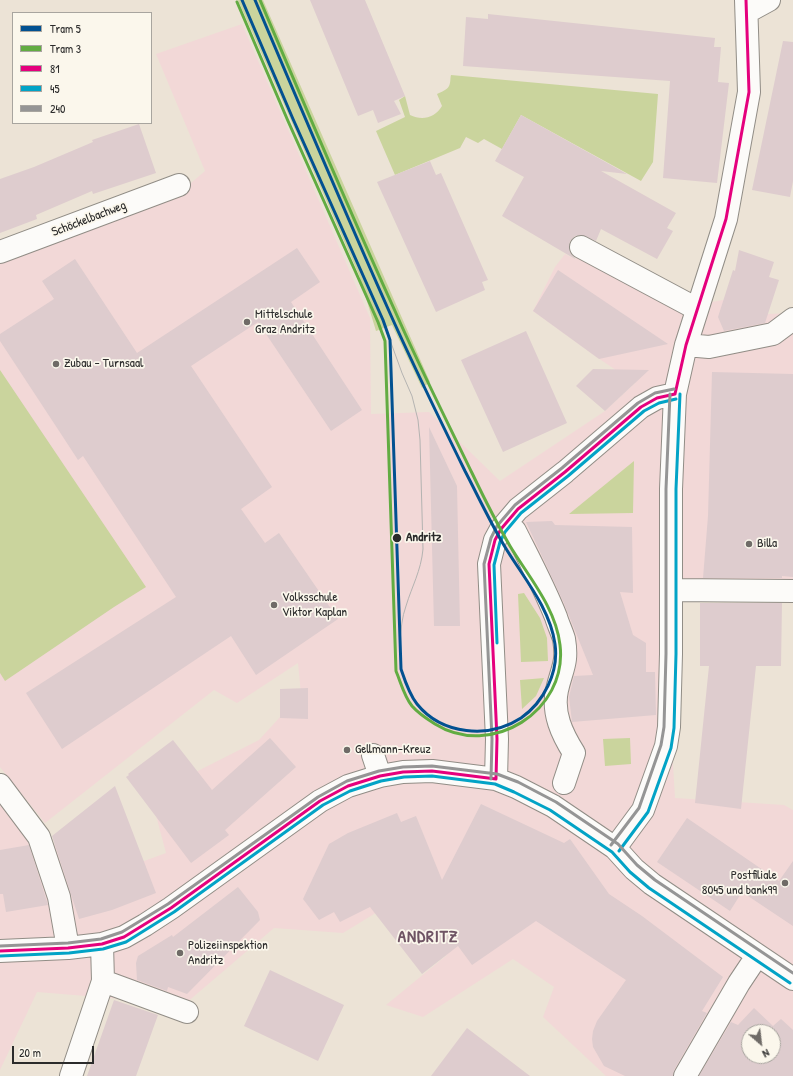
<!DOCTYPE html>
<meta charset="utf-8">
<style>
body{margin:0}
#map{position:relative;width:793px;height:1076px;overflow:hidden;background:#ece3d6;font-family:"Patrick Hand",sans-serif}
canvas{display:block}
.legend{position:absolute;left:12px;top:12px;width:140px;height:112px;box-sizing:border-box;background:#fbf7ec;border:1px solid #a8a59f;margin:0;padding:5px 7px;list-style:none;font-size:12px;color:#2b2b2b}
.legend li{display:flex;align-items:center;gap:8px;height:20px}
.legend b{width:20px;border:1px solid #a8a59f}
.north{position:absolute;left:741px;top:1024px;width:40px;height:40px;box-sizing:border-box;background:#fbf7ec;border:1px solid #a8a59f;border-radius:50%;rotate:152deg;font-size:11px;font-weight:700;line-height:16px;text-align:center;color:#2b2b2b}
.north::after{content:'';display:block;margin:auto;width:14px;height:18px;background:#6f6b67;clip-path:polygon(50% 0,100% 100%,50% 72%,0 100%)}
.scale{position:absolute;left:12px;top:1046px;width:82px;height:18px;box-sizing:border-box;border:2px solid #2b2b2b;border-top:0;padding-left:5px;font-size:12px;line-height:14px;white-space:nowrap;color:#2b2b2b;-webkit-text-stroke:3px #fbf7ec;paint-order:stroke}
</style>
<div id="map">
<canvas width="793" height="1076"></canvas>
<ul class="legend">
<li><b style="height:5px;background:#025191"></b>Tram 5</li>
<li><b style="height:5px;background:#62ac42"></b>Tram 3</li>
<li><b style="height:5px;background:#e5007d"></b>81</li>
<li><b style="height:5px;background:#02a3c6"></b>45</li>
<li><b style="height:5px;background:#959595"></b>240</li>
</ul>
<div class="north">N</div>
<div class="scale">20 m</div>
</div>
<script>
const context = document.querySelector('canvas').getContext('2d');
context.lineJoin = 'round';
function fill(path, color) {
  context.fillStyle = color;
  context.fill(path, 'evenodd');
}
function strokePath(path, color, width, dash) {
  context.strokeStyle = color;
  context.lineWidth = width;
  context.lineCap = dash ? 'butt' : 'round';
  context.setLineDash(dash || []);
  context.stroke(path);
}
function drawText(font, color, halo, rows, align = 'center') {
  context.font = font + ' "Patrick Hand",sans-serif';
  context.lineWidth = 3.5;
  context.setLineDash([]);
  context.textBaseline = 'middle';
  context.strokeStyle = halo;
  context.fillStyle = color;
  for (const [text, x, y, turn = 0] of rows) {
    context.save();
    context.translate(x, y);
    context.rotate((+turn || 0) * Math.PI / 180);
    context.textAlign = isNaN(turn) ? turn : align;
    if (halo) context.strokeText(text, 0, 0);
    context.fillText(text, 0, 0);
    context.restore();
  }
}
fill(new Path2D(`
 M242,24L370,318L371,414L429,412L500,481L605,411L635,383L601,360L533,311L555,267L565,254L575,259L579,254L674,309L723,300L768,314L793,313V591L696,590L664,568L666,648L675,798L784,805L793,810V1076H606L543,1017L554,987L513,959L423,1017L386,1005L447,955L410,892L343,933L274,928L185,1004L37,992L0,1070V796L43,838L106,875L166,853L153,804L178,781L259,740L301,694L298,663L237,703L214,690L45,823L0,767V260L191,183L205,171L156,54ZM749,1032H773V1056H749Z`), '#f2d8d7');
fill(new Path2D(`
 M238,0H263L430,382L422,388L392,325L376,331L359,275Z
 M451,75L658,94L653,162L641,181L521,115L502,149L484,139L478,143L466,137L460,148L395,175L376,131L405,117L399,100L405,96L410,115C422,121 435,118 442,106L437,94C441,92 447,90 449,86C451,82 450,78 451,75Z
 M0,370L146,587L114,607L5,681L0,673Z
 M634,461L633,513L569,514Z
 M524,593L540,618L547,638L548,661L521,662L518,594Z
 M544,678L536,696L522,709L520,680Z
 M630,738L631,764L605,766L603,739Z`), '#cad49d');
fill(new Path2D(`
 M310,0H365L405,96L394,101L401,114L378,123L373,110L358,116Z
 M488,14L715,38L714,47H721L718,82L729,83L717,183L663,178L670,81L463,66L466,17L488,19Z
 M783,41L793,42V181L790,197L752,190Z
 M521,115L627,174L601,171L676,213L667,228L673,231L657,259L601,229L596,241L581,235L575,236L570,241L569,248L571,254L575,258V259L502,216L524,177L495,161Z
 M139,124L156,173L93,194L92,191L36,215L37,219L0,233V179L34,167L93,142L92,140Z
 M430,161L436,175L441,173L488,280L482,282L485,290L436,312L377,182Z
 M297,248L320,282L291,302L362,410L331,431L258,322L191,366L272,487L241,509L265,543L279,533L338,619L256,675L231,636L62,749L26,693L176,597L83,456L78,460L63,437L0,341V334L54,299L42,281L75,259L137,353Z
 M739,250L774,262L769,277L779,280L765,323L724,331L718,317L733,270L735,271Z
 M558,270L668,344L599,359L533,311Z
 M526,331L567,423L503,452L461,360Z
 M593,369L649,370L605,411L576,386Z
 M712,372L793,374V577L782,576V578H703L708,516Z
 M429,427L457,486L460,626H434Z
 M552,521L555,525L632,527L633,593L620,592L633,635L646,643V672H655L656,715L572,722L569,697L574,676L593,675L563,601L526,522Z
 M700,603H782L781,666H756L741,809L695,803L709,666H700Z
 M308,688V719L280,718V689Z
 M270,738L296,767L225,830L229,835L191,863L126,777L129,775L128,774L173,740L212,790Z
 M115,786L156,893L112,910L79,919L52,836Z
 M481,804L564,843L570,839L609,894L642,916L723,977L702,1011L707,1013L674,1070L673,1076H625L604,1066L593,1047L592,1039L593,1031L597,1021L626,980L536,921L472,965L458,946L422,974L370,907L340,922L334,912L319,920L303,899L329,844L348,833L397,813L401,822L416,816L442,880Z
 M687,818L779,881L793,861V926L742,892L730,911L657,862Z
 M29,845L48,905L6,912L3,894H0V850Z
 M238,887L258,912L260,920L187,994L168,987L167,991L137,980L136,963L138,956L172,935L173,937Z
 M270,970L344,1005L318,1061L244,1026Z
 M114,1000L158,1015L136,1076H87Z
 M754,1008L773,1026L781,1019L793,1030V1076H699L731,1022L738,1025ZM749,1032H773V1056H749Z
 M467,1028L530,1076H431Z`), '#deccce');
const minor = new Path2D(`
 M747,12L769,0
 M581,247L697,309
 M0,252L179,185
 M686,345L709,347L773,334L793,319
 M515,531C529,559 544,587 556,617C558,624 562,632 564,639C568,663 562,668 557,690C552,713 562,734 574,753L564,783
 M671,590L793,591
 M373,755L380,776
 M496,779L497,739L489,564L495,540L501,529L518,509L565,472L641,407L657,398L675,394
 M0,785L39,837L59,897L68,948
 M615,848L643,810L666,746L669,727L671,654V489L675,394L686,345L726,219L749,92L746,0
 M0,951L68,948L102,944L124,937L145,925L171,908L320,801L348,786L380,776L403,772L432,771L496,779L516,787L553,806L615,848L634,869L652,884L793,979
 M103,981L187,1012
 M71,1076L103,981L102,944
 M685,1076L739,983L757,956`);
strokePath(minor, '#918d86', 24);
strokePath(minor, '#fcfbf9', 22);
strokePath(new Path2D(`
 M390,340L402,373L412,396L418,420L420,440L423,549C421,571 412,586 406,606C402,617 401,629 400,640`), '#b4b3b1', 1);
strokePath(new Path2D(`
 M675,394L686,345L726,219L749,92L746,0
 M496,779L497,739L489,564L495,540L501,529L518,509L565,472L641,407L657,398L675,394
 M0,951L68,948L102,944L124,937L171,908L320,801L348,786L380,776L403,772L432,771L496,779`), '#e5007d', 3);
strokePath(new Path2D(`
 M497,643L494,565L500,542L505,532L521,513L568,476L644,411L659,403L676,399
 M619,851L648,812L671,748L674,728L676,654V489L680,394
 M0,956L69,953L103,949L126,942L174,912L323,805L350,791L381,781L404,777L432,776L495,784L514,792L550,810L612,852L630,872L649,888L790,983`), '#02a3c6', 3);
strokePath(new Path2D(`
 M491,779L492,739L484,564L491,538L497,526L515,505L562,468L638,403L655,393L674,389
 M611,845L639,808L661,745L664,727L666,654V489L670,394
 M0,946L68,943L101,939L122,932L168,904L318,797L347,781L379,771L403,767L432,766L497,774L518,782L556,802L618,844L637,865L655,880L793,973`), '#959595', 3);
strokePath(new Path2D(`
 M242,0L293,119L383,320L390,340L401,669C405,681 409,694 417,704C442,735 489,739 521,718C544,702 559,672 555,644C550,608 523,577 505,547C490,522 478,496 465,471C439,418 413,365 389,311C343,208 299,104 255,0`), '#025191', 3);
strokePath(new Path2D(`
 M237,2L288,121L378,322L385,341L396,671C401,683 404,696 412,706C418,713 427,719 435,724C491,759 568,711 560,645C556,608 528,576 510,546C496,522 484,498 472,473C446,419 419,366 395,311C348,208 304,104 260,0`), '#62ac42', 3);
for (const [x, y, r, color] of [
 [247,322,4,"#6f6b67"],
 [56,364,4,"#6f6b67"],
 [397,538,5,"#2b2b2b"],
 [749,544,4,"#6f6b67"],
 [274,605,4,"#6f6b67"],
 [347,750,4,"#6f6b67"],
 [785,883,4,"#6f6b67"],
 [180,953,4,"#6f6b67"]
]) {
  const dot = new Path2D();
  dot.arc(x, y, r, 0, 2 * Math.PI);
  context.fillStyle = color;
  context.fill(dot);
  strokePath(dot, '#fbf7ec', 1.5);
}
drawText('13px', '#2b2b2b', '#fbf7ec', [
 ["Schöckelbachweg",89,219,-21]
]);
drawText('13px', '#2b2b2b', '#fbf7ec', [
 ["Mittelschule",255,315],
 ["Graz Andritz",255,330],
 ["Zubau - Turnsaal",64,364],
 ["Billa",757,544],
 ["Volksschule",282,598],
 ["Viktor Kaplan",282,613],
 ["Gellmann-Kreuz",355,750],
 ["Postfiliale",777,876,"right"],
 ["8045 und bank99",777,891,"right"],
 ["Polizeiinspektion",188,946],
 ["Andritz",188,961]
], 'left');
drawText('bold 13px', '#2b2b2b', '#fbf7ec', [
 ["Andritz",406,538]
], 'left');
context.letterSpacing = '1px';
drawText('bold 17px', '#6f5464', '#fbf7ec', [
 ["ANDRITZ",428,937]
]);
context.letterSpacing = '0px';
</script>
